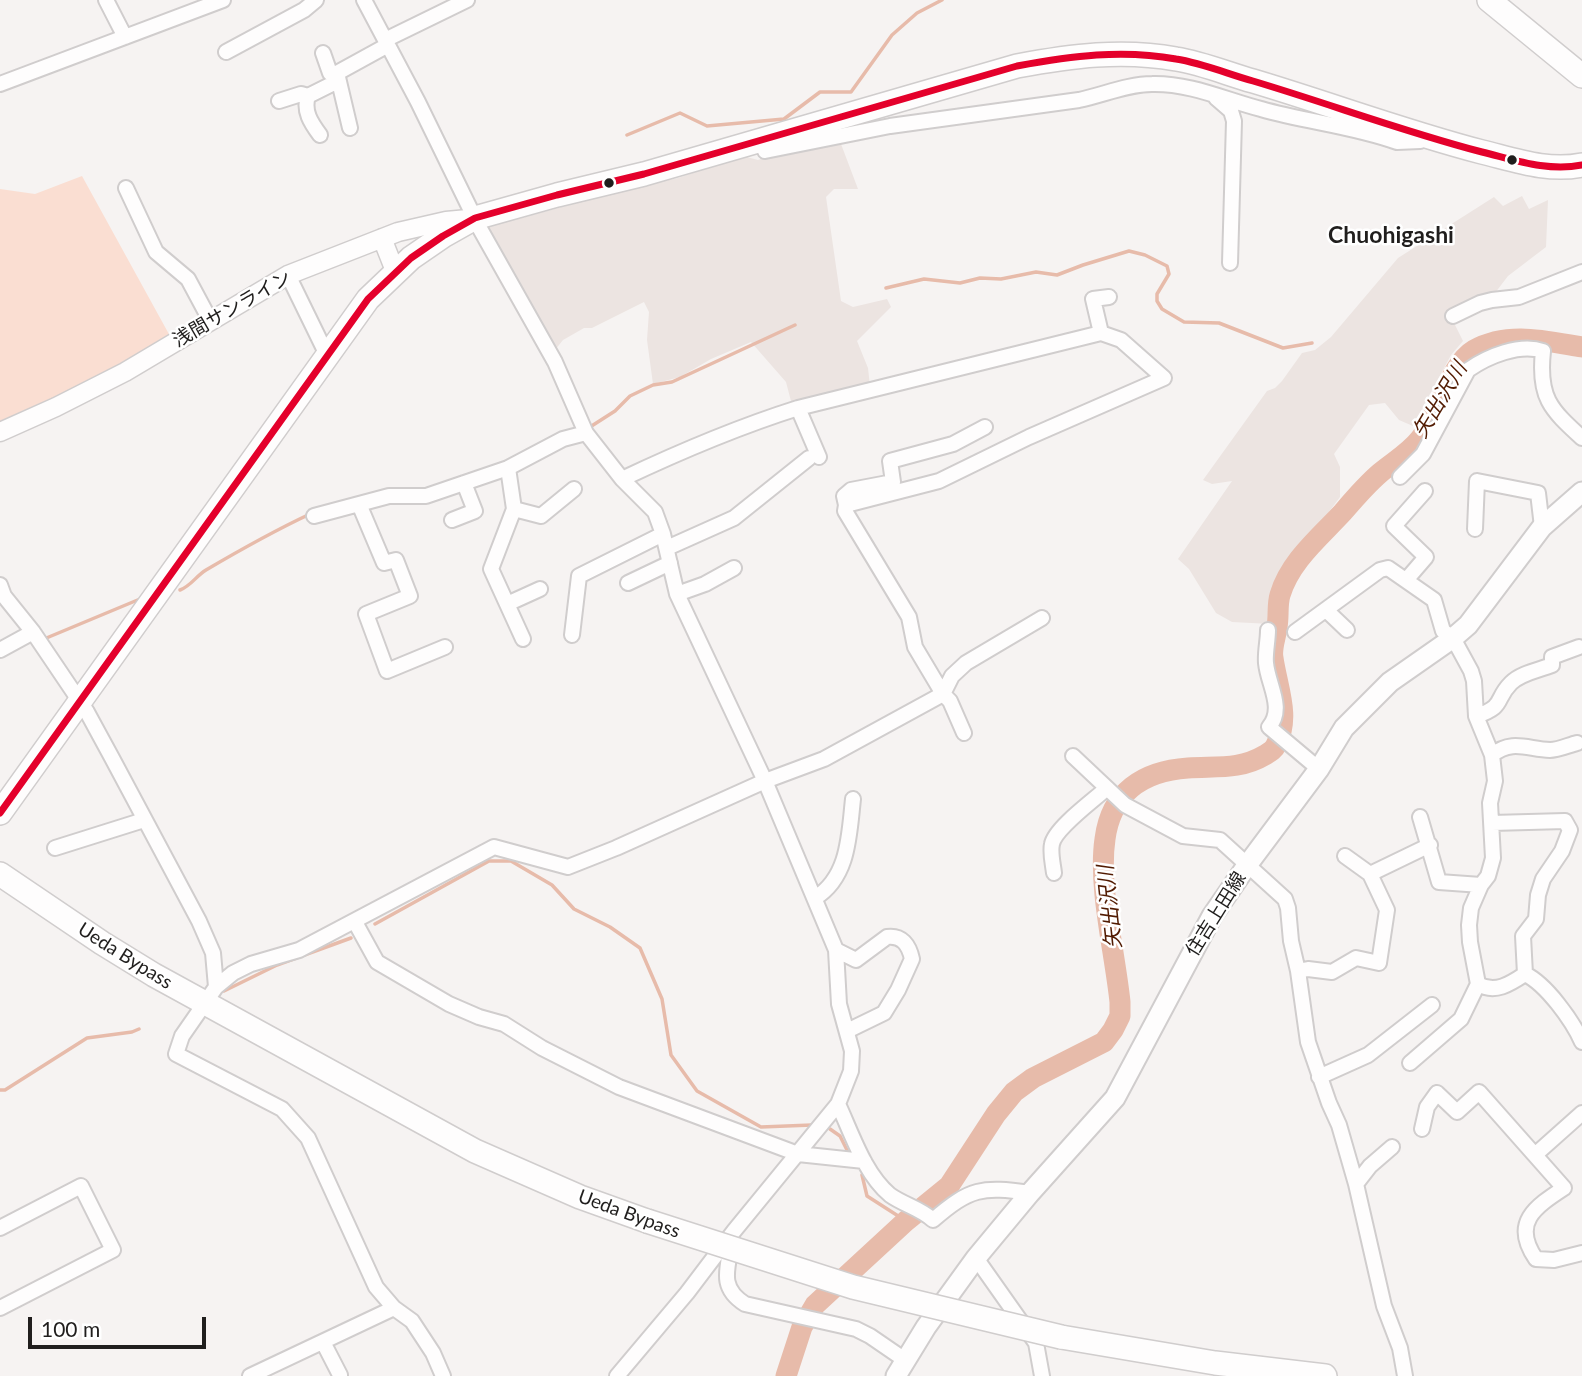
<!DOCTYPE html>
<meta charset="utf-8">
<style>
body{margin:0}
#map{position:relative;width:1582px;height:1376px;overflow:hidden;background:#f6f3f2;font-family:Lato,sans-serif}
canvas{display:block}
.scale{position:absolute;left:28px;top:1317px;width:178px;height:32px;box-sizing:border-box;border:4px solid #201e1d;border-top:0;padding-left:9px;font-size:21px;line-height:24px;white-space:nowrap;color:#201e1d;-webkit-text-stroke:5px #fff;paint-order:stroke}
</style>
<div id="map">
<canvas width="1582" height="1376"></canvas>
<div class="scale">100 m</div>
</div>
<script>
const context = document.querySelector('canvas').getContext('2d');
context.lineJoin = 'round';
function fill(path, color) {
  context.fillStyle = color;
  context.fill(path, 'evenodd');
}
function strokePath(path, color, width, dash) {
  context.strokeStyle = color;
  context.lineWidth = width;
  context.lineCap = dash ? 'butt' : 'round';
  context.setLineDash(dash || []);
  context.stroke(path);
}
function drawText(font, color, halo, rows, align = 'center') {
  context.font = font + ' Lato,"Noto Sans JP",sans-serif';
  context.lineWidth = 5;
  context.setLineDash([]);
  context.textBaseline = 'middle';
  context.strokeStyle = halo;
  context.fillStyle = color;
  for (const [text, x, y, turn = 0] of rows) {
    context.save();
    context.translate(x, y);
    context.rotate((+turn || 0) * Math.PI / 180);
    context.textAlign = isNaN(turn) ? turn : align;
    if (halo) context.strokeText(text, 0, 0);
    context.fillText(text, 0, 0);
    context.restore();
  }
}
fill(new Path2D(`
 M841,144L858,189H834L826,197L841,301L853,307L887,299L891,307L857,341L868,368L870,386L792,405L786,382L751,342L711,359L680,377L653,384L647,340L649,312L644,302L592,328H584L563,340L555,350L486,231L488,227L632,188L678,178L743,156L758,160L779,152Z
 M1522,196L1529,209L1548,200L1546,247L1508,276L1495,293L1450,315L1463,341L1451,355L1413,426L1399,420L1385,403L1369,405L1334,454L1340,467V497L1287,568L1274,593L1271,624L1232,622L1216,613L1189,569L1178,559L1232,481L1212,484L1203,480L1267,391L1275,388L1282,381L1302,353L1315,350L1331,337L1398,258L1494,197L1503,206Z`), '#ece4e1');
fill(new Path2D(`
 M82,176L170,336L49,403L0,424V189L35,194Z`), '#faded2');
strokePath(new Path2D(`
 M627,135L680,113L707,126L784,119L820,92H851L892,35L917,13L942,0
 M886,288L924,279L960,283L980,278L1001,279L1036,272L1057,275L1083,265L1129,251L1145,255L1167,266L1169,274L1157,294V301L1162,309L1184,322L1219,323L1283,348L1312,343
 M590,427L615,411L630,396L653,385L672,382L795,325
 M180,590C191,586 196,576 206,570C240,550 274,531 310,514
 M44,639L140,599
 M375,924L489,861H511L552,885L574,909L610,927L640,948L662,999L671,1055L697,1091L761,1127L812,1125
 M224,991L277,965L351,938
 M0,1090H5L87,1038L132,1032L139,1029
 M830,1129L840,1136L848,1152
 M862,1175L867,1196L906,1221`), '#e7bbaa', 3.5);
strokePath(new Path2D(`
 M786,1376L802,1327L815,1305L906,1221L949,1186L996,1114L1014,1092L1033,1078L1104,1042L1113,1030L1120,1016V1002C1115,953 1098,886 1105,839C1111,792 1143,771 1188,768C1216,766 1240,770 1265,755C1270,752 1274,750 1276,745C1291,717 1277,687 1273,658C1271,648 1276,637 1277,627C1279,616 1277,605 1280,595C1290,561 1320,537 1343,512C1355,498 1366,485 1380,473C1393,462 1409,453 1420,439C1438,416 1450,364 1474,350C1508,331 1546,341 1582,347`), '#e7bbaa', 21);
const minor = new Path2D(`
 M106,0L125,37
 M364,0L418,102L479,227L555,362L586,433L622,479L655,512L663,534L677,594L765,781L836,950L839,1004L852,1051L851,1071L838,1104L734,1231L687,1293L617,1376
 M385,40L467,0
 M226,52L304,10L316,0
 M0,84L223,0
 M308,96C303,111 311,123 320,135
 M1216,98L1231,111L1234,121L1230,263
 M279,101L301,94L308,96L332,84L337,73H330L323,53
 M350,128L337,73L388,45
 M761,141L765,151L890,126L1079,100C1103,95 1128,84 1152,84C1190,83 1226,100 1261,109C1306,122 1353,126 1397,142L1420,141L1423,135
 M126,188L156,252L188,279L211,322
 M288,275L327,355
 M1453,316L1480,303L1492,300L1519,297L1582,272
 M1101,333L1093,299L1109,297
 M798,408L819,457
 M508,468L514,509L491,569L523,639
 M1400,477L1423,454L1468,370C1488,356 1520,343 1543,351C1538,397 1550,409 1582,438
 M622,479C679,452 738,427 798,408L1101,333L1121,340L1164,378L1029,437L939,481L846,505L845,511L909,617L915,647L943,694L950,701L964,733
 M359,504L384,563L396,560L410,596L366,614L387,671L445,647
 M846,505L844,496L851,490L893,482L890,461L953,444L985,427
 M514,509L541,516L574,489
 M314,516L389,496H426L508,468L563,439L586,433
 M452,520L475,511L464,483
 M1475,529L1477,481L1538,493L1542,527
 M667,548L734,518L809,458
 M1407,579L1426,557L1394,526L1425,491
 M628,583L670,563
 M0,585L4,596L33,632L87,712L112,758L199,921L213,953L216,987
 M677,594L705,584L734,568
 M507,604L540,589
 M1326,610L1347,630
 M1268,630C1268,641 1265,653 1266,663C1268,685 1285,708 1269,727L1319,769
 M1295,632L1380,570L1388,568L1434,600L1443,631L1453,638L1471,671L1474,681L1476,716L1492,755L1495,781L1490,803L1493,858L1488,876L1481,885L1471,908L1469,925L1470,942L1478,984L1461,1019L1410,1063
 M572,635L579,576L663,534
 M0,650L33,632
 M1476,716C1506,706 1494,700 1511,683C1521,673 1539,670 1552,665V657L1579,647
 M1492,755C1512,739 1527,749 1550,750C1558,750 1569,745 1577,743
 M1073,756L1125,805L1183,836L1220,840L1285,899L1288,908L1291,941L1298,971L1308,1042L1329,1103L1339,1125L1356,1184L1384,1306L1400,1348L1405,1376
 M1420,817L1439,882L1481,885
 M1492,823L1565,821L1570,830L1562,851L1543,879L1538,895L1536,919L1523,936L1525,974C1546,984 1572,1020 1582,1042
 M55,848L144,820
 M1345,856L1370,874
 M1054,873C1053,864 1050,853 1052,844C1055,828 1094,800 1107,788
 M815,898C849,877 849,835 853,799
 M355,922L377,962L449,1004L479,1017L504,1024L542,1048L619,1087L798,1154L864,1161
 M836,950L856,960L887,937C902,935 909,945 912,959L898,990L884,1013L847,1031
 M1298,971L1308,969L1332,972L1356,958L1379,963L1387,910L1370,874L1430,845
 M1478,984C1495,994 1510,984 1525,974
 M1319,1077L1368,1055L1432,1005
 M838,1104C852,1134 864,1173 890,1195C904,1205 920,1208 933,1220C970,1188 982,1186 1030,1193
 M1422,1129L1427,1107L1437,1093L1457,1112L1479,1092L1564,1188C1535,1207 1511,1223 1536,1259L1554,1260L1582,1253
 M1536,1154L1582,1113
 M1356,1184L1370,1166L1392,1147
 M0,1228L81,1186L113,1250L0,1308
 M732,1241C728,1268 718,1287 745,1304L856,1329L870,1336L905,1360
 M976,1258L1036,1343L1042,1376
 M323,1342L340,1375
 M250,1376L394,1308
 M443,1376L433,1353L412,1321L394,1308L376,1287L308,1138L282,1109L176,1054L182,1036L216,987L233,973L251,964L299,950L494,847L568,867L616,848L765,781L824,759L943,694L952,676L966,663L1042,618`);
const tertiary = new Path2D(`
 M382,238L395,271
 M0,432L56,407L125,372L288,275L398,232L446,221L468,219`);
const secondary = new Path2D(`
 M896,1376L926,1327L976,1258L1030,1193L1115,1098L1212,916L1248,864L1319,769L1344,728L1390,682L1453,638L1468,625L1542,527L1582,492`);
const trunk = new Path2D(`
 M1489,0L1582,76
 M0,813L368,299L411,258L443,236L475,218L557,195L644,174L1017,66C1071,56 1122,49 1176,59C1202,63 1228,74 1253,81C1330,104 1405,132 1482,152C1515,160 1548,172 1582,165
 M0,874L102,943L154,975L475,1151L580,1197L647,1221
 M1061,1337L1215,1363L1325,1376`);
strokePath(minor, '#d0cdcd', 18);
strokePath(tertiary, '#d0cdcd', 21);
strokePath(secondary, '#d0cdcd', 23);
strokePath(trunk, '#d0cdcd', 26);
strokePath(minor, '#fefdfd', 14);
strokePath(tertiary, '#fefdfd', 18);
strokePath(secondary, '#fefdfd', 19);
strokePath(trunk, '#fefdfd', 23);
const trunkBridge = new Path2D(`
 M647,1221L853,1287L1061,1337`);
strokePath(trunkBridge, '#d0cdcd', 26, []);
strokePath(trunkBridge, '#fefdfd', 23);
strokePath(new Path2D(`
 M0,813L368,299L411,258L443,236L475,218L557,195L644,174L1017,66C1071,56 1122,49 1176,59C1202,63 1228,74 1253,81C1330,104 1405,132 1482,152C1515,160 1548,172 1582,165`), '#e4002b', 7);
for (const [x, y, r, color] of [
 [1512,160,6,"#201e1d"],
 [609,183,6,"#201e1d"]
]) {
  const dot = new Path2D();
  dot.arc(x, y, r, 0, 2 * Math.PI);
  context.fillStyle = color;
  context.fill(dot);
  strokePath(dot, '#fff', 2.5);
}
drawText('19px', '#201e1d', '#fff', [
 ["浅間サンライン",232,309,-30],
 ["住吉上田線",1216,914,-58],
 ["Ueda Bypass",125,956,32],
 ["Ueda Bypass",629,1214,20]
]);
drawText('italic 21px', '#521b02', '#fff', [
 ["矢出沢川",1440,400,-59],
 ["矢出沢川",1110,907,-96]
]);
drawText('bold 23px', '#201e1d', '#fff', [
 ["Chuohigashi",1391,236]
]);
</script>
